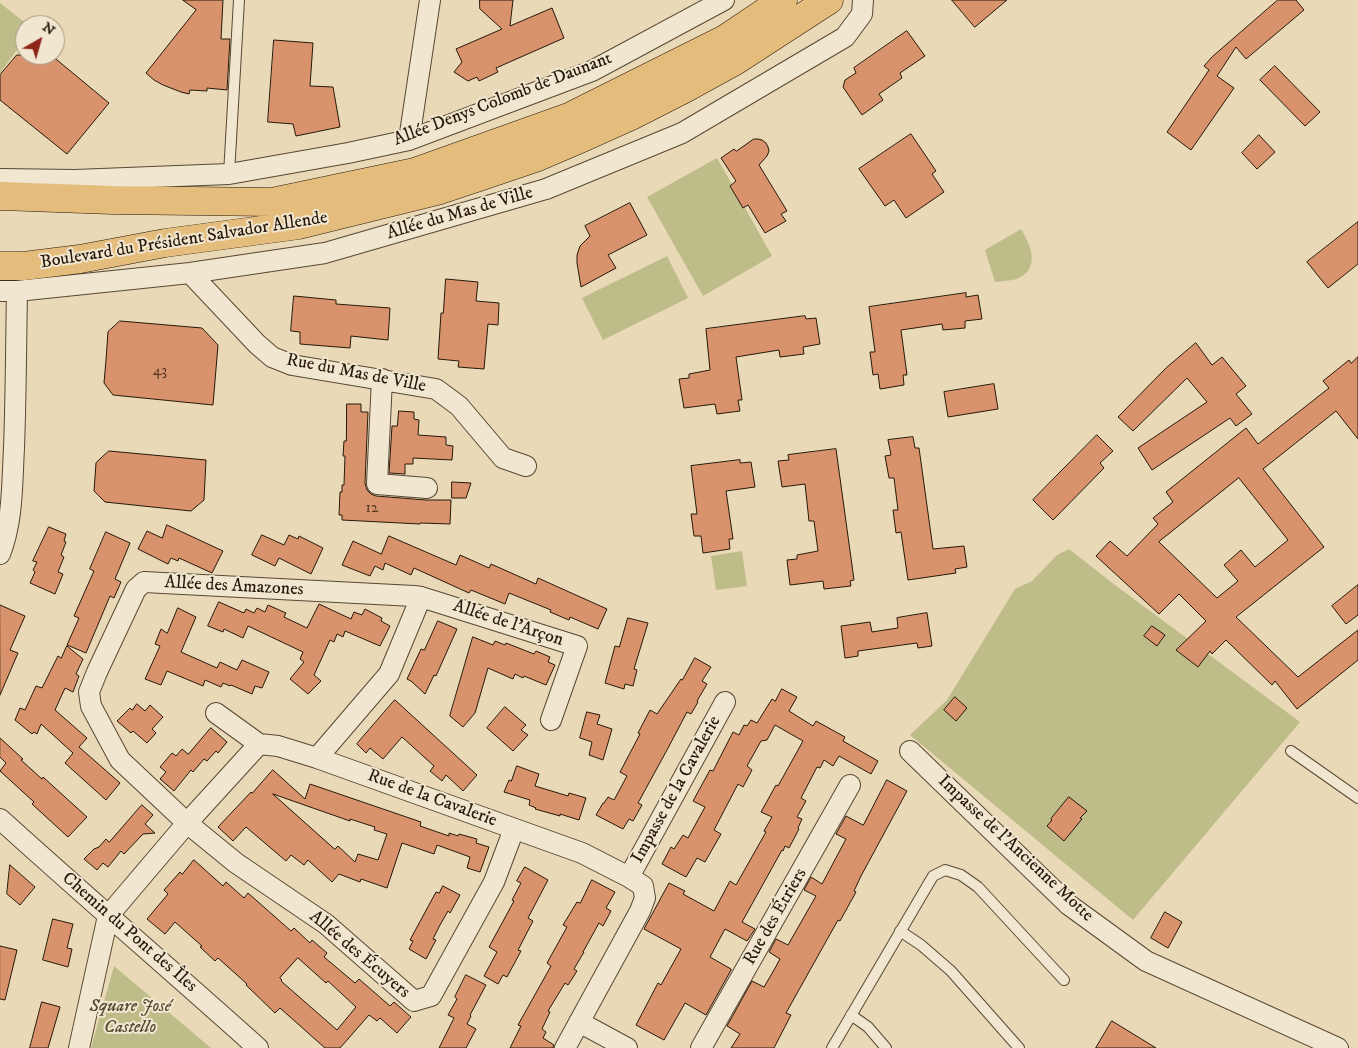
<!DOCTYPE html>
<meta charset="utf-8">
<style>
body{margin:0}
#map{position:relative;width:1358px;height:1048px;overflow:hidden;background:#e9d9b7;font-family:"IM FELL DW Pica",serif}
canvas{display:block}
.north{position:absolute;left:15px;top:15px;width:50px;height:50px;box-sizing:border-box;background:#f1e6d0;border:1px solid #a09480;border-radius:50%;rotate:38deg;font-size:14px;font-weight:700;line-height:20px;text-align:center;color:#271809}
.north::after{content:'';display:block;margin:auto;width:18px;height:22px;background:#8f2418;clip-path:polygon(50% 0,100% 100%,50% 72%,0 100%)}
</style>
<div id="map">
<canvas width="1358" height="1048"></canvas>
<div class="north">N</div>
</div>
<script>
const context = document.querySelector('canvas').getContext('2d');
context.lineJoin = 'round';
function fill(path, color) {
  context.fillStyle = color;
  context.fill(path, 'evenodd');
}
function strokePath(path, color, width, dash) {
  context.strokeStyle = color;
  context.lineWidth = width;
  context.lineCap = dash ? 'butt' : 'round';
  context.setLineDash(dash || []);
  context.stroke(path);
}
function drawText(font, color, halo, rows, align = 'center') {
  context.font = font + ' "IM FELL DW Pica",serif';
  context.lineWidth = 4;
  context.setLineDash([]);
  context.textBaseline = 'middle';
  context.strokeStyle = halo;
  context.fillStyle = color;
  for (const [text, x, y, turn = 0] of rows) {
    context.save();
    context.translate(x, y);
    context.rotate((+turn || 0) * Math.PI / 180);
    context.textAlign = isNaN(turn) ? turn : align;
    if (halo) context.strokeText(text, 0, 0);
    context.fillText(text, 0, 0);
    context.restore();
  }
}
fill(new Path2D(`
 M0,3L28,25H25V39L0,73Z
 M717,158L772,256L703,296L647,197Z
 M1021,229C1030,244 1041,267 1019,278C1013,281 1002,281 995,282L985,250Z
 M667,256L688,298L603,340L582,298Z
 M1069,549L1115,585L1300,722L1133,920L910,735L947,700L1015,589L1032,581L1057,555Z
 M742,551L747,586L716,590L711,556Z
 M114,966L211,1048H91Z`), '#bebd89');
const building = new Path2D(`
 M183,0H223L221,39H230L227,90L207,88V91L190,90L189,94L181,92L163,85L154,80L146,73L196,10Z
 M480,0H513L510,26L552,8L564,38L496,68L498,72L479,81L477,77L468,81L454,72L462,62L456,49L502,29L480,9Z
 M952,0H1007L975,27Z
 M1278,0H1296L1304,10L1246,59L1236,47L1217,76L1234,88L1191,150L1167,132L1209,70L1204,66L1212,57Z
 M907,31L925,56L900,73L902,78L879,94L883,100L862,115L843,87L845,80L856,73L854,68Z
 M274,40L313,43L310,86L333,87L340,127L296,136L293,124L268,122Z
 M17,55H51L109,103L67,154L0,100V75Z
 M1275,66L1320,112L1305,126L1260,80Z
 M911,134L936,171L932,174L944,192L906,218L894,200L885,206L859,169Z
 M1259,135L1275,152L1257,169L1242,153Z
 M754,139H758L762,140L766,143L768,147L769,151L767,156L759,165L787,211L781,214L786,221L765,233L748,205L743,208L730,186L736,181L721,158L734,149L736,151Z
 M630,203L647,235L608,255L616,268L581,287L577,263V255L580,246L590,236L585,226Z
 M1358,222V264L1328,288L1307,262Z
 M446,279L478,282L476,301L499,303L498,325L488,324L484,369L458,367L459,361L438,359L441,313H443Z
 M966,293V297L978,295L982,319L965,321V328L943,330L942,324L901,330L907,375H903L904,385L880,389L878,374L873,375L870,352H875L869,307Z
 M294,296L336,300V304L390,308L388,340L351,336L350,348L300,344V332L291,331Z
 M805,316L806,319L816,318L820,344L803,347L804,354L780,357L779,350L736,357L742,400H738L740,411L717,414L715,404L684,408L679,379L689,378V374L710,370L706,329Z
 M120,321L202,328L218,345L213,405L113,395L104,383L106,360L108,332Z
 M1196,343L1212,365L1222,357L1246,386L1236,394L1252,414L1236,426L1230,418L1152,470L1138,448L1207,402L1187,378L1133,431L1118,417L1166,368Z
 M1358,357V439L1336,411L1263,469L1324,547L1236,617L1298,677L1358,630V660L1297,709L1275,681L1272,685L1226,640L1212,654L1210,651L1198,667L1176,650L1206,621L1179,594L1159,614L1096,556L1110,541L1127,556L1158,524L1153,518L1173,502L1166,492L1246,428L1258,444L1329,388L1323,381L1349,360L1351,363ZM1239,478L1288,540L1255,567L1241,550L1224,565L1238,581L1217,598L1159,542Z
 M994,384L998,409L948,417L944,392Z
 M347,404H361V412H368L365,483L367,490L371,494L376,496L426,500H451L450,524L420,523V524L342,520V515H339L340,492H342V485H344L345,456H343L344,441H346Z
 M399,411L414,412V419L419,420L418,435L446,437V445L453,446L452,460L413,458V464H405V474L389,473L392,426H397Z
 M1097,435L1113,451L1100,463L1104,468L1053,520L1033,500Z
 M913,437L915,448H919L933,549L964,546L967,567L955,569L956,573L908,580L901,532L896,533L893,510H898L894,478H889L885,456L891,455L888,440Z
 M836,449L854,580L850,581L851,586L824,589L823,581L790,585L787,560L797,559V555L818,551L814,521H809L805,484L782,487L778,461L789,460L788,455Z
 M109,451L206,460L204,500L191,511L105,502L94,491L96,463Z
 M740,460V463L751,462L755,487L726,491L733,539H729L730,549L703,553L701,536H694L691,514H697L691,466Z
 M452,482L471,483L466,498H452Z
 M167,525L223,551L212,573L179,558L178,561L171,558L168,564L138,549L147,531L162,538Z
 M49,527L66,534L64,541L66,542L61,555L64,557L58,572L63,574L55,594L30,583L35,572L33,570L37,562L33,561Z
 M106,532L130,543L115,579L121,582L114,598L110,596L86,653L67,645L79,618L74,616L94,571L90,569Z
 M262,535L284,545L289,535L298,539L299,536L323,548L311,574L279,558L275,566L252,555Z
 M389,536L456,565L460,555L489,568L491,564L536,584L538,578L607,609L598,629L570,617L569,620L550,612L551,610L509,593L505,604L471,590L469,593L414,568L411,575L385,563L383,570L375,566L370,576L342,565L353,541L381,554Z
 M1358,585V615L1346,624L1332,606Z
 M219,602L244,613L246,609L254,613L257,608L265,612L268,605L286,613L284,617L307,628L319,604L351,619L354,612L362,615L365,609L382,618L381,621L390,626L380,646L345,631L343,637L337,634L334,642L330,640L314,675L321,681L308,694L290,679L304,662L300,659L303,652L248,626L243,638L224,629L223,632L208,626Z
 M0,605L25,616L10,650L18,653L0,695Z
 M178,608L196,617L181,652L217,668L220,662L237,670L242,660L269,672L262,688L255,686L252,694L231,685L230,686L223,683L221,687L205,680L203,686L167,671L161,685L145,679L160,646L155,644L161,629L167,633Z
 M927,613L932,646L918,648L917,643L858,651V656L845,658L841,626L870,622L872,632L898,628L897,618Z
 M628,618L648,623L634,669L637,670L633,686L625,684L624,689L605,683L615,646L619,647Z
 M438,621L457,629L436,676L434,675L425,694L411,681L407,679L421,649L424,650Z
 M1152,626L1165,635L1157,646L1144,636Z
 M473,637L493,645L495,641L505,645L506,643L534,654L536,651L550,657L548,662L555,665L546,685L524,676L523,678L515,674L513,679L488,668L475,713L463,727L450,716Z
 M67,646L83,659L76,674L79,676L73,692L65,688L55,710L87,738L79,747L120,783L106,800L65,763L73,753L41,724L37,734L34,732L32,734L15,720L20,708L25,710L36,686L42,688L58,656L61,658Z
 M695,658L711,667L702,681L707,684L697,701L698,702L691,714L687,712L667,750L638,803L642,805L633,821L629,819L623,829L596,815L603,803H604L608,797L614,800L627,776L620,772L640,734L638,733L650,710L657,714L681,679L682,680Z
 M782,689L797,697L789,711L813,726L816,721L845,737L843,741L878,761L871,774L839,756L833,766L824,760L820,768L817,767L801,798L806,801L797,817L802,819L798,828L799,829L789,848L785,846L783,851L782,850L742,922L755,929L747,941L725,929L710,957L731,969V970L706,1015L685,1003L664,1040L636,1025L658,983L661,985L681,949L644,929L669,883L685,891L683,894L714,911L730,881L736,885L766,832L764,831L772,817L761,812L776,785L778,786L803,741L775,725L767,740L761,741L747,766L752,770L743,787L738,784L714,830L721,834L705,862L697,858L686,877L662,864L671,847L674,849L683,835L688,838L705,807L693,801L710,770L713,771L733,732L739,735L744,725L747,726L751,720L757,723L772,699L775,701Z
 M955,697L967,708L956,721L944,710Z
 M395,700L477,775L463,791L446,775L442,781L430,771L434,766L402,737L383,759L370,748L366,753L357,744Z
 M137,704L145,711L150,705L163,717L152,729L156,733L147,743L133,731L131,733L117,721L130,708L132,710Z
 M505,707L526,725L521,730L528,735L513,751L487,728Z
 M587,712L600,715L597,724L612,729L603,760L589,755L592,742L580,738Z
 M211,728L227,742L218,753L216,751L207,761L204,759L193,772L191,770L174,791L160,779L166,772L160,767L172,753L176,756L182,749L188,754Z
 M0,738L23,759L21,760L42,779L43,777L87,817L68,837L32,804L34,802L0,771L6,763L0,757Z
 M517,766L539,774L535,786L568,796L569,793L586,798L579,820L560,814V816L535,809L536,808L529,805L530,800L504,792L509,780L511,781Z
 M273,770L305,799L310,784L421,822L420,826L449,836V833L458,836L459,834L477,839L476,843L489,847L480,872L467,868L470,857L437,845L434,854L402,843L387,888L361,879L360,882L339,874L332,882L308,860L304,865L291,855L286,861L246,827L233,841L218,827L251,792L252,793ZM273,794L350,821V819L375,827L374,830L387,834L378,860L358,854L355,862L338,846L335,849Z
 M887,780L907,791L861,876L854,891L856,892L840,921L838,920L786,1013L791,1015L774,1048H731L740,1034L727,1026L752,981L764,987L774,970L780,959L769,952L776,939L788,945L816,896L804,890L811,877L822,884L846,839L836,834L846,816L863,825Z
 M1069,797L1087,811L1080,818L1082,819L1064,841L1047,826L1052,820L1051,819Z
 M142,805L153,815L145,824L155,833L143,834L124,854L121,851L108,867L103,863L97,870L84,859L94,849L99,847L106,839L109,842Z
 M194,860L223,886L226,882L244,898L248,893L291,931L294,928L310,943L312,940L327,953L324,957L355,983L359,979L390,1006L394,1002L411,1017L397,1033L380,1018L377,1021L369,1015L340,1048H325L280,1008L275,1013L246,985L247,984L218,958L215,961L200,947L202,946L175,922L165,934L147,919L168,894L164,890L180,872L182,874ZM298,958L326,983L328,981L356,1007L337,1030L281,981L282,980L280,978Z
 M10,865L35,887L20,905L7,894Z
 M525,867L548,880L528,918L533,921L518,950L521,951L507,977L503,975L498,984L484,976L497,952L489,947L514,901L512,900L521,883L517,881Z
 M592,880L615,892L606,908L611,911L603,926L599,923L583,952H584L574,969L577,971L568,985L565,983L548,1011L550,1012L542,1029L546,1032L543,1038L554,1045L553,1048H510L521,1026L518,1025L551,966L547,963L567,927L563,925L577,902L580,903Z
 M443,886L460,895L450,913L448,911L440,925L433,939L436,940L426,959L409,949L413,941L410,940L436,892L439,893Z
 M1165,912L1182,922L1168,948L1151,938Z
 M53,919L73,924L67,948L72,949L68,967L43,960Z
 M0,946L17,950L5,1000L0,999Z
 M466,975L486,985L470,1015L471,1016L467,1024L476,1029L466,1048H439L454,1018L448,1015L457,999L455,997Z
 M42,1002L60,1007L48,1048H30Z
 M1112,1021L1156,1048H1096Z`);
fill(building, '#d9936c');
strokePath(building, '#271809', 1);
const service = new Path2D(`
 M229,174L239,0
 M1291,751L1358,798
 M900,931L921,945L951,971L1019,1048
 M851,1015L868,1027L886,1048
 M832,1048L933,876L945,870L961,875L978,887L1064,980`);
const minor = new Path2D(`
 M409,140L430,0
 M0,179L75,180L229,174L348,153L409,140L592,71L724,0
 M190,273L257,344L272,357L292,365L436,389L459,406L503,458L526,466
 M0,291H17L190,273L325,253L546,189L682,133L845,37L862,14L863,0
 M382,379L377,484L427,488
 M0,554C13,521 12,484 14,448C16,396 16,343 17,291
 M216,713L259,744
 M910,751L1069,905L1146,961L1338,1048
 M317,758L389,674L421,597
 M0,819C85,896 172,971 258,1048
 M514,829L494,882L431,996L414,1001L326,924L236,863L187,823L120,760L91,706L89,692L97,672L136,589L144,582L414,596L421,597L577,646L551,720
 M629,877L725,702
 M579,1022L627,1048
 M79,1048L108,916L187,823L259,744L278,746L317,758L582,853L629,877L643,886L645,898L640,911L565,1048
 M701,1048L850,785`);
const primary = new Path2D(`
 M0,196L112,200L272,202L415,172L569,117L725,39L783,0
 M0,266H24L80,259L165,243L299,225L437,191L488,174L538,157L580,139L631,116L686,88L735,61L829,0`);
strokePath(service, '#584834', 12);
strokePath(minor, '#584834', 22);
strokePath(primary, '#271809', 29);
strokePath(service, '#f1e6d0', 10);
strokePath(minor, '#f1e6d0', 20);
strokePath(primary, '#e4bc7c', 28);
drawText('15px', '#543722', null, [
 ["43",160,372],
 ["12",372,509]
]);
drawText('18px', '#271809', '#f1e6d0', [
 ["Allée Denys Colomb de Daunant",503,100,-21],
 ["Allée du Mas de Ville",460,214,-16],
 ["Boulevard du Président Salvador Allende",184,241,-9],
 ["Rue du Mas de Ville",356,374,11],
 ["Allée des Amazones",234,587,3],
 ["Allée de l'Arçon",508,624,18],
 ["Impasse de la Cavalerie",677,790,-61],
 ["Rue de la Cavalerie",432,799,20],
 ["Impasse de l'Ancienne Motte",1015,849,43],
 ["Rue des Étriers",776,917,-60],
 ["Chemin du Pont des Îles",129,933,41],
 ["Allée des Écuyers",359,955,40]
]);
drawText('italic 18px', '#544a2f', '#f1e6d0', [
 ["Square José",130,1007],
 ["Castello",130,1028]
]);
</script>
